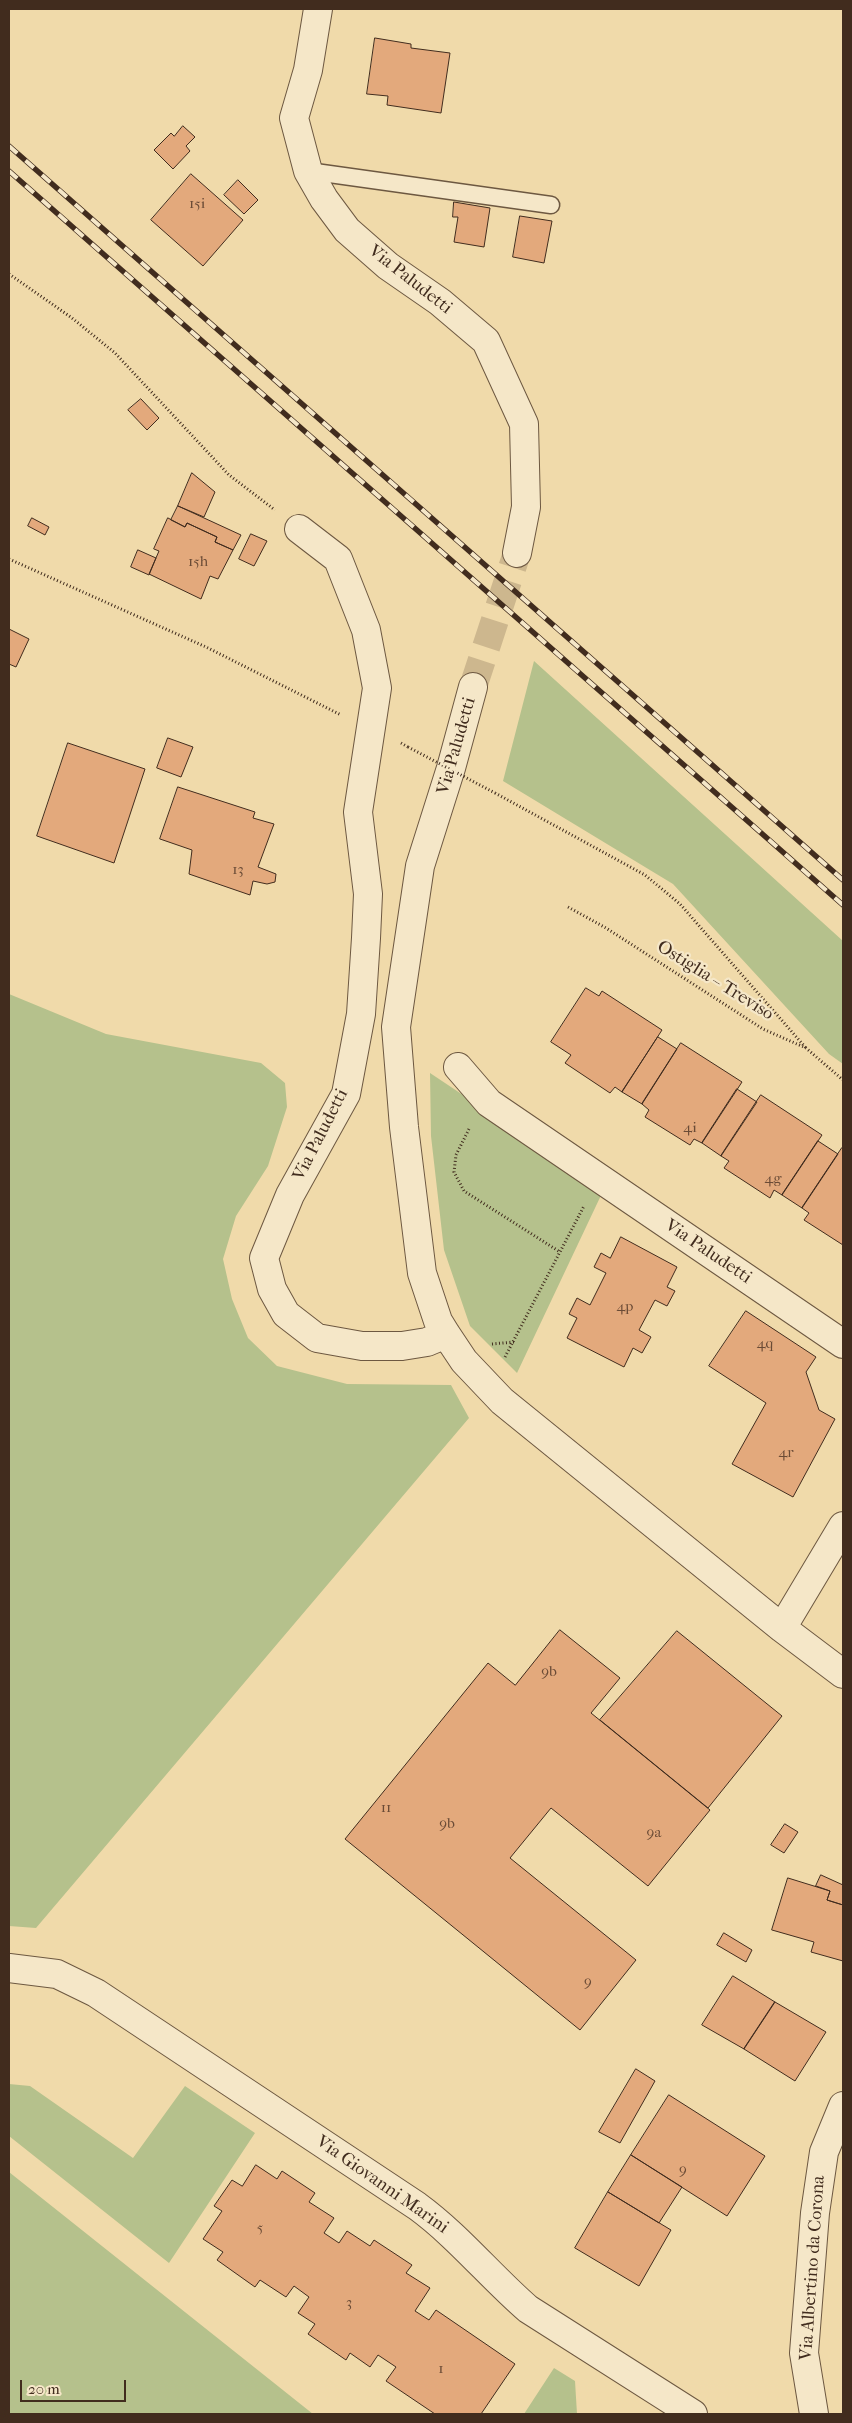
<!DOCTYPE html>
<meta charset="utf-8">
<style>
body{margin:0}
#map{position:relative;width:852px;height:2423px;overflow:hidden;background:#f0daaa;font-family:"IM FELL French Canon",serif}
canvas{display:block}
.frame{position:absolute;inset:0;border:10px solid #412c1e;pointer-events:none}
.scale{position:absolute;left:20px;top:2380px;width:106px;height:22px;box-sizing:border-box;border:2px solid #412c1e;border-top:0;padding-left:6px;font-size:15px;line-height:18px;white-space:nowrap;color:#412c1e;-webkit-text-stroke:4px #f5e7c8;paint-order:stroke}
</style>
<div id="map">
<canvas width="852" height="2423"></canvas>
<div class="frame"></div>
<div class="scale">20 m</div>
</div>
<script>
const context = document.querySelector('canvas').getContext('2d');
context.lineJoin = 'round';
function fill(path, color) {
  context.fillStyle = color;
  context.fill(path, 'evenodd');
}
function strokePath(path, color, width, dash) {
  context.strokeStyle = color;
  context.lineWidth = width;
  context.lineCap = dash ? 'butt' : 'round';
  context.setLineDash(dash || []);
  context.stroke(path);
}
function drawText(font, color, halo, rows, align = 'center') {
  context.font = font + ' "IM FELL French Canon",serif';
  context.lineWidth = 4.5;
  context.setLineDash([]);
  context.textBaseline = 'middle';
  context.strokeStyle = halo;
  context.fillStyle = color;
  for (const [text, x, y, turn = 0] of rows) {
    context.save();
    context.translate(x, y);
    context.rotate((+turn || 0) * Math.PI / 180);
    context.textAlign = isNaN(turn) ? turn : align;
    if (halo) context.strokeText(text, 0, 0);
    context.fillText(text, 0, 0);
    context.restore();
  }
}
fill(new Path2D(`
 M534,661L843,941V1064L829,1054L673,884L503,781Z
 M9,994L106,1034L261,1063L285,1083L287,1107L268,1166L236,1216L223,1259L232,1299L248,1338L277,1366L347,1384L451,1385L469,1418L36,1928L9,1926Z
 M430,1073L604,1189L517,1373L470,1326L444,1250L431,1136Z
 M9,2084L30,2086L133,2158L185,2086L255,2133L169,2263L9,2136Z
 M9,2172L313,2414H9Z
 M554,2368L575,2381L577,2414H524Z`), '#b5c18c');
const building = new Path2D(`
 M375,38L411,44V48L450,53L441,113L387,105L388,96L367,94Z
 M183,126L195,137L186,146L190,151L173,169L154,150L171,133L174,136Z
 M191,174L243,220L203,266L151,220Z
 M238,180L258,200L244,214L224,195Z
 M454,202L490,208L484,247L454,242L458,217H453Z
 M520,216L552,221L544,263L513,257Z
 M141,399L159,418L147,430L128,410Z
 M192,473L215,492L204,517L178,506Z
 M178,506L241,535L233,550L215,542L217,537L187,523L185,527L171,520Z
 M32,518L49,527L45,535L28,526Z
 M168,518L185,527L187,523L217,537L215,542L233,550L218,579L210,576L201,599L149,574L159,551L154,549Z
 M251,534L267,541L254,566L239,559Z
 M138,550L156,558L149,575L131,567Z
 M9,629L29,639L16,667L9,664Z
 M168,738L193,747L181,777L157,768Z
 M68,743L145,769L114,863L37,836Z
 M178,787L255,812L253,818L274,824L258,867L276,874L275,882L267,884L253,881L250,895L189,874L192,850L160,839Z
 M586,988L599,996L602,991L662,1030L622,1092L615,1087L610,1093L565,1063L571,1055L551,1042Z
 M658,1037L677,1049L642,1104L622,1092Z
 M681,1043L742,1082L702,1143L694,1139L690,1145L645,1117L649,1110L642,1104Z
 M737,1089L757,1102L721,1156L702,1143Z
 M761,1095L822,1135L782,1195L774,1190L770,1198L724,1168L729,1161L721,1156Z
 M818,1141L838,1154L802,1208L782,1195Z
 M842,1148L843,1149V1245L804,1220L809,1213L802,1208Z
 M621,1237L677,1267L667,1287L675,1291L667,1306L655,1300L639,1330L651,1337L642,1353L633,1348L624,1367L567,1338L577,1318L569,1314L577,1298L590,1305L606,1273L594,1267L601,1253L610,1258Z
 M746,1311L816,1357L806,1372L819,1410L835,1419L793,1497L732,1464L766,1403L709,1366Z
 M560,1630L620,1678L591,1713L710,1810L648,1886L551,1808L510,1858L636,1960L580,2030L345,1839L488,1663L515,1685Z
 M677,1631L782,1716L708,1808L600,1720Z
 M785,1824L798,1832L784,1853L771,1845Z
 M821,1875L843,1885V1905L827,1900L830,1891L816,1886Z
 M788,1878L830,1891L827,1900L843,1905V1961L811,1952L814,1942L772,1930Z
 M724,1933L752,1950L746,1962L717,1945Z
 M733,1976L775,2002L744,2049L702,2025Z
 M775,2002L826,2032L795,2081L744,2049Z
 M636,2069L655,2081L620,2143L599,2132Z
 M669,2095L765,2156L727,2216L631,2155Z
 M631,2155L682,2187L659,2223L608,2192Z
 M256,2165L277,2179L282,2171L315,2193L309,2202L334,2218L324,2233L339,2243L347,2231L370,2246L374,2240L412,2265L406,2273L430,2288L415,2311L429,2320L436,2310L515,2364L481,2414H435L386,2381L396,2367L378,2355L370,2367L350,2353L346,2360L308,2334L315,2324L298,2313L309,2297L294,2286L286,2297L260,2280L255,2287L217,2260L223,2252L203,2239L222,2211L214,2206L232,2180L242,2186Z
 M608,2192L671,2230L639,2286L575,2248Z`);
fill(building, '#e3a97c');
strokePath(building, '#412c1e', 1);
strokePath(new Path2D(`
 M473,687L517,553`), '#cdb78e', 28, [28, 14]);
const lane = new Path2D(`
 M308,171L551,205`);
const street = new Path2D(`
 M318,9L308,70L294,118L308,171L324,199L347,230L388,266L440,302L486,341L524,424L526,507L517,553
 M299,529L338,559L366,630L377,688L358,812L368,894L366,938L361,1014L346,1094L290,1195L264,1258L272,1289L286,1314L317,1338L362,1346H402L427,1342L446,1334
 M473,687L451,768L420,866L396,1027L404,1127L422,1273L438,1321L446,1334L464,1361L502,1401L782,1628L843,1674
 M458,1067L489,1103L843,1344
 M782,1628L843,1526
 M9,1968L57,1974L96,1993L417,2206C458,2236 490,2276 528,2309L693,2414
 M814,2414L804,2353L815,2213L824,2152L843,2106`);
strokePath(lane, '#6d5841', 19);
strokePath(street, '#6d5841', 30);
strokePath(new Path2D(`
 M9,274L72,318L115,353L229,475L275,510
 M9,559L206,647L341,715
 M401,743L408,747
 M495,793L645,875L680,904L806,1048
 M568,907L606,928L763,1029L806,1048L843,1080
 M469,1129L456,1155L454,1172L464,1191L560,1252
 M492,1344L514,1342
 M505,1357L584,1206`), '#412c1e', 3, [1, 2.5]);
strokePath(lane, '#f5e7c8', 16);
strokePath(street, '#f5e7c8', 28);
const rail = new Path2D(`
 M9,146L843,880
 M9,171L843,905`);
strokePath(rail, '#412c1e', 5.5);
strokePath(rail, '#f5e7c8', 4, [11]);
strokePath(new Path2D(`
 M408,747L495,793`), '#412c1e', 3, [1, 2.5]);
drawText('15px', '#6a4b36', null, [
 ["15i",197,204],
 ["15h",198,562],
 ["13",238,870],
 ["4i",690,1128],
 ["4g",773,1179],
 ["4p",625,1307],
 ["4q",765,1344],
 ["4r",786,1453],
 ["9b",549,1672],
 ["11",386,1808],
 ["9b",447,1824],
 ["9a",654,1833],
 ["9",588,1982],
 ["9",683,2170],
 ["5",260,2228],
 ["3",349,2303],
 ["1",441,2369]
]);
drawText('18px', '#412c1e', '#f5e7c8', [
 ["Via Paludetti",410,280,38],
 ["Via Paludetti",457,746,-74],
 ["Ostiglia – Treviso",715,981,32],
 ["Via Paludetti",321,1135,-63],
 ["Via Paludetti",708,1252,34],
 ["Via Giovanni Marini",382,2185,35],
 ["Via Albertino da Corona",813,2268,-86]
]);
</script>
